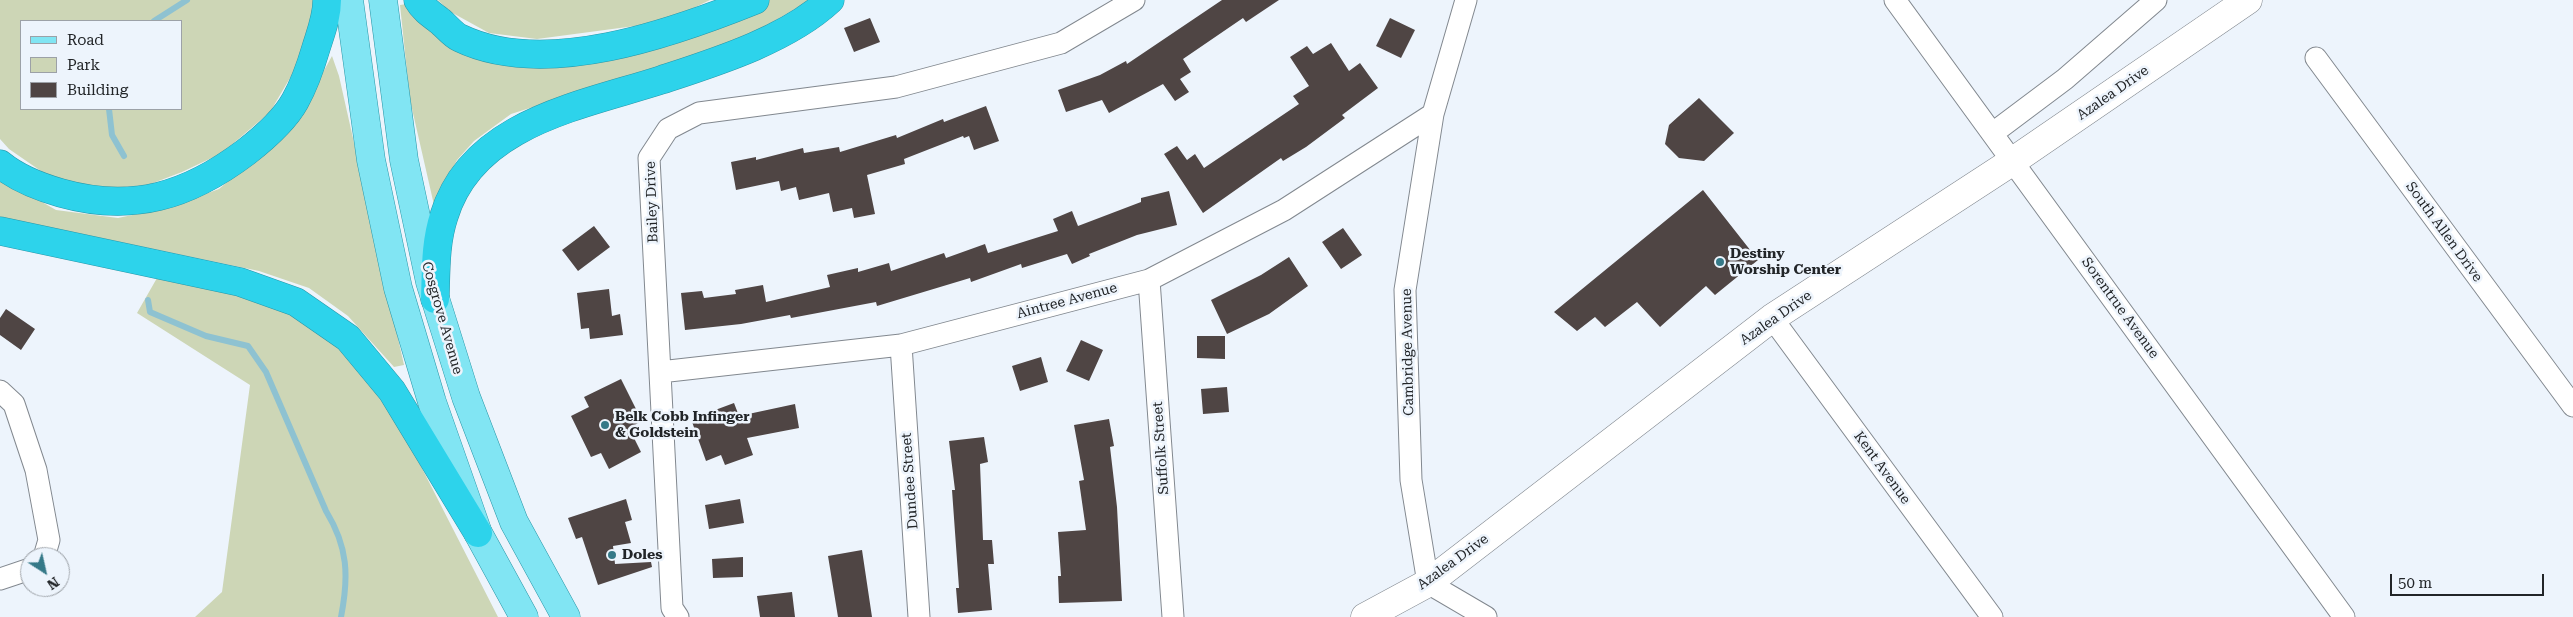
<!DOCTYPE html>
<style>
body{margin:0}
#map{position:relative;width:2573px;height:617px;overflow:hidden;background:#edf4fc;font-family:"Roboto Serif",serif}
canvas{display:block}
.legend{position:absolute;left:20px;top:20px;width:162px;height:90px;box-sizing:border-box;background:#edf4fc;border:1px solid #9ca1a7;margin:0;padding:6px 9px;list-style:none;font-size:15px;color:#222528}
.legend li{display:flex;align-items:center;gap:10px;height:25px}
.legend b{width:25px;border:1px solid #9ca1a7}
.north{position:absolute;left:20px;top:547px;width:50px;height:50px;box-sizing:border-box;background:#edf4fc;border:1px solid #9ca1a7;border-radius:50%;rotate:145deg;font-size:14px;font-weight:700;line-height:20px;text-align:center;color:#222528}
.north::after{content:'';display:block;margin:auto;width:18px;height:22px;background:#357988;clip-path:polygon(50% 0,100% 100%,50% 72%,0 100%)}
.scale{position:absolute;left:2390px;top:574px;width:154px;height:22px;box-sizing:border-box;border:2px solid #222528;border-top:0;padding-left:6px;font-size:15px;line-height:18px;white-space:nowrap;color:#222528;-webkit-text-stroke:4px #edf4fc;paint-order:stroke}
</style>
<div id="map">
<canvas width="2573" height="617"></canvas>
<ul class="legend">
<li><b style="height:6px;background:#81e5f3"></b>Road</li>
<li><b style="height:14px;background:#cdd6b6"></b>Park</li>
<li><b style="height:14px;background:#4f4544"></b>Building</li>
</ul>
<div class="north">N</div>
<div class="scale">50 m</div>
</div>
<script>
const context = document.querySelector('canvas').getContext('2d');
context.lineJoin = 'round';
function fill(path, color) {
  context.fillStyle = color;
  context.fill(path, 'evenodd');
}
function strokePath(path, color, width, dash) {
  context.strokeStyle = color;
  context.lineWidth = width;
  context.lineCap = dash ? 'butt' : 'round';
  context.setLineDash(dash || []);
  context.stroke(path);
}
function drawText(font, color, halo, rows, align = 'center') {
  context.font = font + ' "Roboto Serif",serif';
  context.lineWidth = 5;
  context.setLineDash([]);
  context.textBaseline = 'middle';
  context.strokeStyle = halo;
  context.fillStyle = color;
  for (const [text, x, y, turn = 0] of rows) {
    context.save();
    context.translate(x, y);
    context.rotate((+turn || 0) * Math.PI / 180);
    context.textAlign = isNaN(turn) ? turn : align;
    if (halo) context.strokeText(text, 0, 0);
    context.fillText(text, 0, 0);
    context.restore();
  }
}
fill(new Path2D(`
 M0,0H314L307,49L270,112L222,153L182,172L148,185L100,189L51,178L9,149L0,139ZM21,21H181V109H21Z
 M438,0H710L665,22L537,39L489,33L449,11Z
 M765,0H810L764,27L712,50L511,114L474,141L457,160L434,205L410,100L400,5L407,4L455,50L590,63L669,46L737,17Z
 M332,56L339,76L404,365L394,367L348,316L309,288L259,271L0,217V178L56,210L118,218L170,207L219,189L295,123Z
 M157,278L272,303L325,332L385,396L498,617H195L222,592L250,385L137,313Z`), '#cdd6b6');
strokePath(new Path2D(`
 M154,21L187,0
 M109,109L112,135L124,156
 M148,300L150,312L206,336L248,346L266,372L326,511C348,547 349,576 341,617`), '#8ec2d1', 6);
fill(new Path2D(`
 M1222,0H1279L1246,22L1243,18L1183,59L1191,72L1180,79L1189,92L1175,101L1163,84L1109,113L1102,100L1066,112L1058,90L1100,75L1126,61L1127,64Z
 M870,18L880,42L854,52L844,28Z
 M1390,18L1415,30L1401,58L1376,46Z
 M1331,43L1349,71L1360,63L1378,88L1342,115L1345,118L1306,147L1283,161L1281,158L1203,213L1164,154L1177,146L1187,160L1195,154L1204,168L1262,129L1299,104L1293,96L1309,86L1290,57L1307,46L1313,54Z
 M1699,98L1734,133L1704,161L1679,158L1665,144L1669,125Z
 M986,106L999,141L974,150L969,136L964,138L963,136L904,159L905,164L867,175L875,214L854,218L852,208L833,212L829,193L799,200L796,187L781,191L779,181L736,190L731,162L756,157V160L803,148L804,153L839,147L840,152L896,135L897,138L943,119L944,122Z
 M1703,190L1758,260L1715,295L1706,286L1660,327L1637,302L1605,327L1595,317L1577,331L1554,312Z
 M1169,191L1177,225L1137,235L1089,254L1090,256L1072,264L1067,254L1022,268L1021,264L971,282L970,278L877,306L876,302L791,318L790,315L741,324L685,330L681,293L702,291L704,298L736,294L735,290L763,285L766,302L830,287L827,275L858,268V272L889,263L891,271L944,253L946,258L985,244L988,253L1058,231L1053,219L1072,211L1078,226L1141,202V198Z
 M594,226L610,247L578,271L562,250Z
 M1343,228L1362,255L1341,269L1322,242Z
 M1289,257L1308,286L1269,314L1227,334L1211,300L1261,275Z
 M609,289L612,316L620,314L623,335L590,339L589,328L581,329L577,293Z
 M6,309L35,329L21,350L0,335V318Z
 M1197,336H1225V359L1197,358Z
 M1081,340L1103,350L1089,381L1066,371Z
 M1041,357L1048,382L1020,391L1012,366Z
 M621,379L642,421L629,428L641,452L609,469L601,453L591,457L571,416L589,407L584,397Z
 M1227,387L1229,412L1203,414L1201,389Z
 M734,403L739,416L795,404L799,428L747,438L753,455L725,465L721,455L706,461L691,419Z
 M1109,419L1114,446L1110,447L1117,507L1122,601L1059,603L1058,576H1061L1058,532L1086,530L1079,481L1084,480L1074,425Z
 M984,437L988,462L980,464L983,540H992L994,564H988L992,610L958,613L956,588H959L952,490H955L949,441Z
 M626,499L632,520L625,522L631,543L613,546L615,564L651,562L652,567L598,585L582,537L576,539L568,518Z
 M740,499L744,523L709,529L705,505Z
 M862,550L872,617H838L828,556Z
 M743,557V577L713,578L712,559Z
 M792,592L795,617H760L757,596Z`), '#4f4544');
const minor = new Path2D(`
 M1466,0L1433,114L1405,290L1411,480L1428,583L1486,617
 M1895,0L2344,617
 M2316,58L2573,406
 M1993,133L2065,79L2156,0
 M1149,280L1173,617
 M1772,318L1992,617
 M901,345L919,617
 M660,372L901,345L1149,280L1284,210L1433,114
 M0,391L14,404L36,470L49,540L44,557
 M0,579L30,569
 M678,617L672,608L649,158L668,129L699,113L896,87L1061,43L1134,0`);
const tertiary = new Path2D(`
 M1365,617L1428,583L1772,318L2013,161L2248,0`);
const primary = new Path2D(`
 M349,0L371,160L398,288L432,402L478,533L524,617
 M383,0L404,160L430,282L466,397L514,522L566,617`);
const motorway = new Path2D(`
 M418,0C423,9 432,15 440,21C446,26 453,35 460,38C545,79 673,33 755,0
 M0,164C17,178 40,187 61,193C132,213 188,196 246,152C264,138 284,121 295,101C304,85 311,65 316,48C321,32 327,17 327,0
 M0,231L240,282L296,302L348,338L392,391L478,533
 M435,299C436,271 435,243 444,216C472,123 580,106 661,80C716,62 787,40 830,0`);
strokePath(minor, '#82888f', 23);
strokePath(tertiary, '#82888f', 29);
strokePath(primary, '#2996a7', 29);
strokePath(motorway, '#2996a7', 29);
strokePath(minor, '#fff', 21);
strokePath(tertiary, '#fff', 28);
strokePath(primary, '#81e5f3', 28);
strokePath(motorway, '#2dd3eb', 28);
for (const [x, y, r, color] of [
 [1720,262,5,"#357988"],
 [605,425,5,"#357988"],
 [612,555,5,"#357988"]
]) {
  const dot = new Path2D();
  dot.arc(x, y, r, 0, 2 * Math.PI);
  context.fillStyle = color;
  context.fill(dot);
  strokePath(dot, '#edf4fc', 2);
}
drawText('14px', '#222528', '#edf4fc', [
 ["Azalea Drive",2113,93,-35],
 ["Bailey Drive",652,202,-92],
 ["South Allen Drive",2444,232,54],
 ["Aintree Avenue",1067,301,-15],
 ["Sorentrue Avenue",2120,308,54],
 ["Cosgrove Avenue",442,318,74],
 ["Azalea Drive",1776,318,-35],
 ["Cambridge Avenue",1408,352,-91],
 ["Suffolk Street",1161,448,-94],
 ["Kent Avenue",1882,468,54],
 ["Dundee Street",910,481,-94],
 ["Azalea Drive",1453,562,-36]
]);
drawText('bold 14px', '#222528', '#edf4fc', [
 ["Destiny",1730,254],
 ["Worship Center",1730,270],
 ["Belk Cobb Infinger",615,417],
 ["& Goldstein",615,433],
 ["Doles",622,555]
], 'left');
</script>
